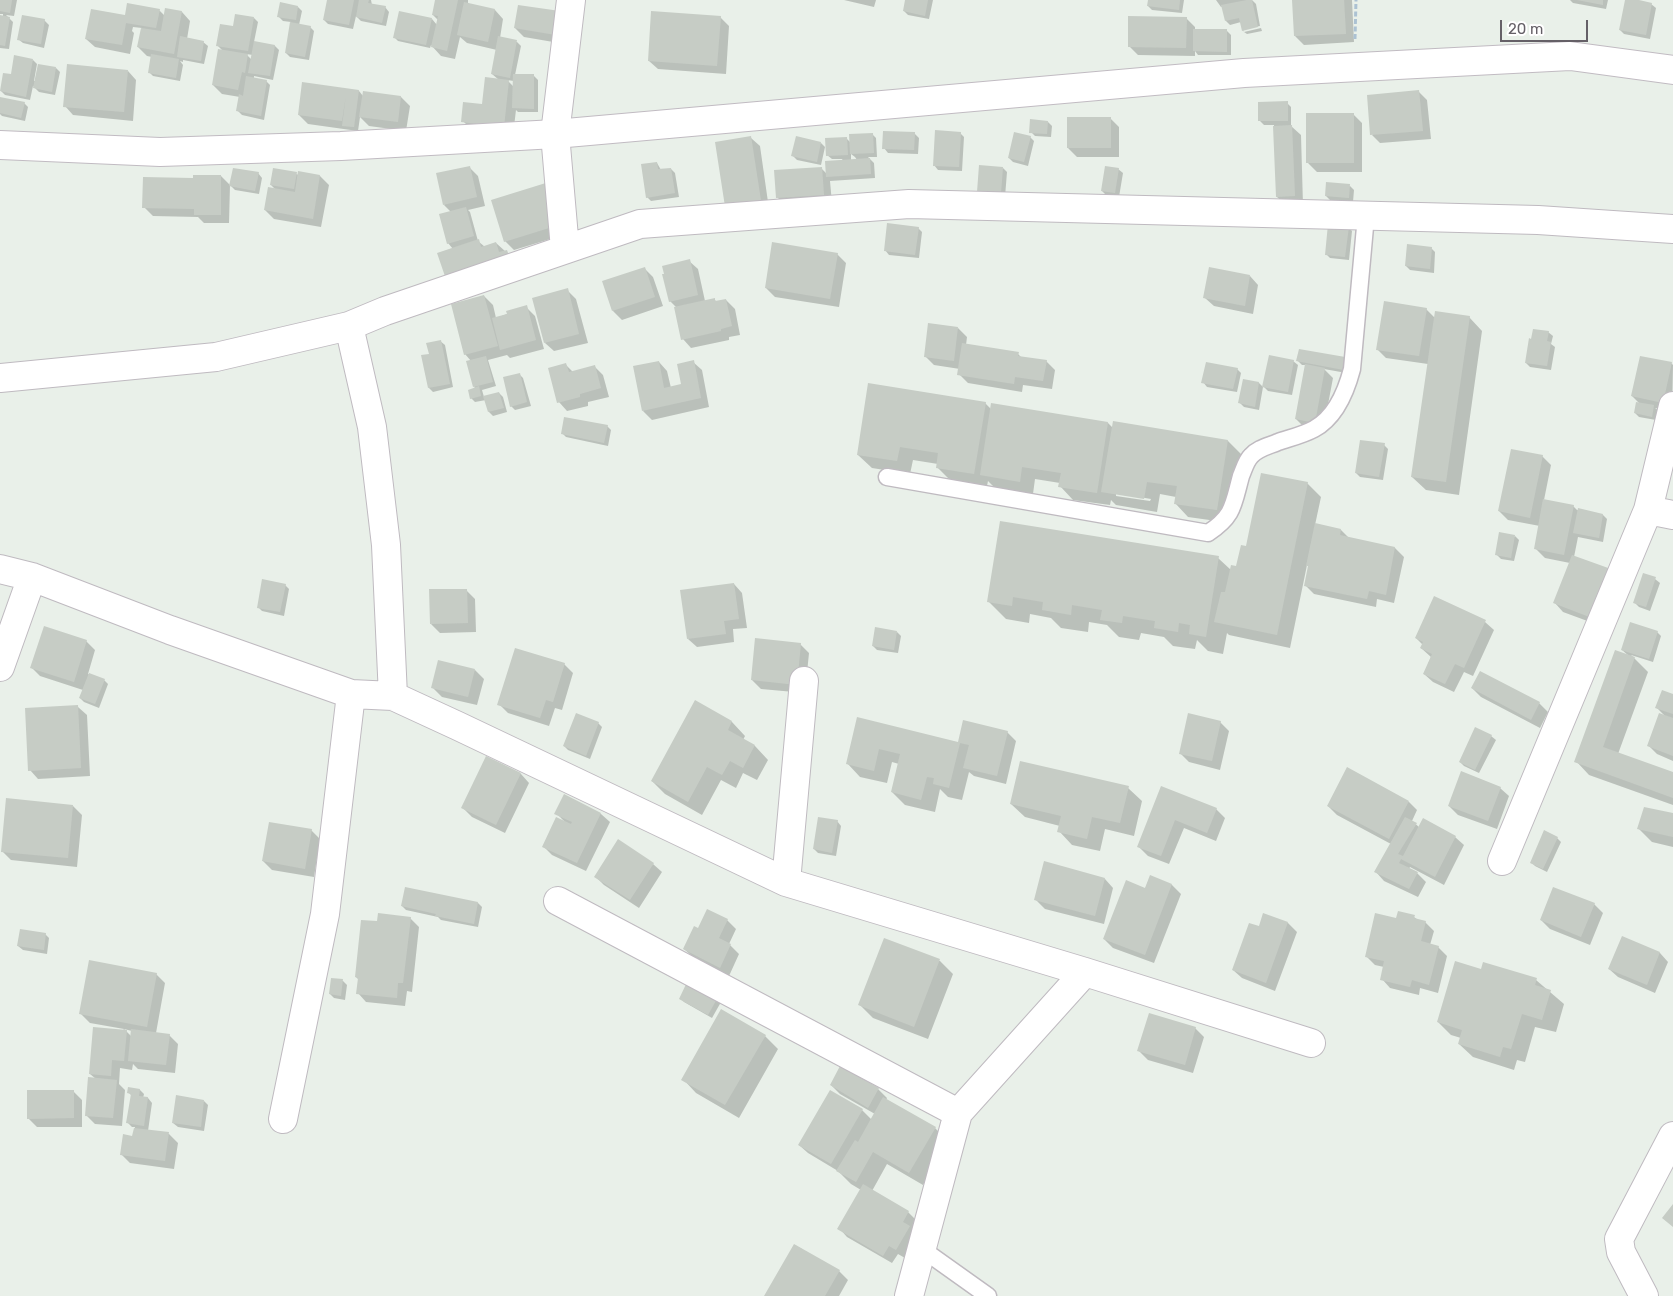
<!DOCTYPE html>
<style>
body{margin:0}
#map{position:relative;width:1673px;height:1296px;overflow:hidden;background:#e9f0e9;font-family:Rubik,sans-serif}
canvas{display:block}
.scale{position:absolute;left:1500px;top:20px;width:88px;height:22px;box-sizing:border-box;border:2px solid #656067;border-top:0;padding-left:6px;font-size:15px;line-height:18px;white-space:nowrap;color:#656067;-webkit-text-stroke:4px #fff;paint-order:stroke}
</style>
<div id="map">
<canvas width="1673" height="1296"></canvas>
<div class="scale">20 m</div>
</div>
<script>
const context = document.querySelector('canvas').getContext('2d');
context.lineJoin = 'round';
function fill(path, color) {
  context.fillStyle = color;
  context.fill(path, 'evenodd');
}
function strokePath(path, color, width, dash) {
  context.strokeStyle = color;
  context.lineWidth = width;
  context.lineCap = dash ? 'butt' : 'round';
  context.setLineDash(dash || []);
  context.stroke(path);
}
fill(new Path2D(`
 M0,0H17L14,16L6,15L13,22L9,49L0,48V16L3,17V14H0Z
 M328,0H371L372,5L385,7L389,12L386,26L361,21L356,16L353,29L328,24L324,20Z
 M436,0H468V4L495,10L503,19L500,38L517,42L521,46L515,75L534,76L538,80V112H518L516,110L513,135L472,130L463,121L483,105L499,80L492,74L497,50L467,43L460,37L455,59L441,56L431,45L430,48L398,41L394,37L432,19L437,25L438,20L433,15ZM507,80L514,81V87Z
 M844,0H876L874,7Z
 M906,0H933L929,19L908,15L904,11Z
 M1149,0H1184L1182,13L1152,10L1148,6Z
 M1216,0H1252L1256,4L1260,26L1244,29V32L1241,22L1230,25L1226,21L1223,6L1221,7Z
 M1293,0H1352L1354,42L1304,45L1295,36Z
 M1570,0H1608L1606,9L1573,3Z
 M1626,0L1651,4L1656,8L1650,39L1624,34L1620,30Z
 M519,6L565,44L524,37L515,28Z
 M298,7L302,11L299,25L310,27L314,31L309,60L290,57L286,53L291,22L283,21L278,16Z
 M159,10L165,16L182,12L190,21L187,39L203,42L208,46L204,64L183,60V62L180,61L183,65L180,81L153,76L149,72L152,57L147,56L138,47L142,28L133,27L132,31L134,33L130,54L95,47L86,39L126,16Z
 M720,17L729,26L726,74L658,69L649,61Z
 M254,18L258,22L254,42L275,46L279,50L273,80L254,76V79L266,81L270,85L264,120L242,115L238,111L240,97L222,94L213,85L223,51L217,45L234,28ZM246,54L253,55L252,60Z
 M1186,18L1195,27V30L1227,31L1231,35V55H1198L1195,51V56L1138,55L1129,46Z
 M44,20L49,25L44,48L23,43L18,39Z
 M1261,28L1262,31L1247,34L1244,32Z
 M33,60L37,64L34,81H36L56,68L60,72L55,95L39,92L33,86L30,100L5,95L1,91L12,75Z
 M128,71L136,80L133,121L73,115L65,106Z
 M303,84L359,91L363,96L401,97L410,106L406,131L369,126L360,117L358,131L308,124L299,115Z
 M1418,91L1427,100L1431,139L1380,143L1372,135Z
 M0,101L24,103L28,107L25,121L2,116L0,114Z
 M1287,103L1291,107V126L1301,135L1303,205H1286L1277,197L1274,125H1264L1260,121Z
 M1353,114L1362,123V172H1317L1308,163Z
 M1110,118L1119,127V157H1077L1068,148Z
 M1048,122L1052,126L1051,137L1035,136L1031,132Z
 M914,133L919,138L918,154L888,153L884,148Z
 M960,133L964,137L962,171L938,170L934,165Z
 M872,134L876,138L877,157H868L874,163L875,178L830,181L832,203L786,206L777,197L821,168L827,174L843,161L842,159H832L827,155L846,138L850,142ZM851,154L855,157L857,160H851Z
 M1030,137L1034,141L1028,166L1013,162L1009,158Z
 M751,138L760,146L770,216L736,221Z
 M821,143L825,147L821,165L797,160L793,156Z
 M657,163L661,170L671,169L675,173L679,197L651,201L647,197Z
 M469,167L478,176L485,206L468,210L470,212L478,241L485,247L496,243L515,260L453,249L448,243L451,212L444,205Z
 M1003,168L1007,172L1005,197L982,195Z
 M1118,169L1123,173L1119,197L1106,195L1102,191Z
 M299,172L320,176L329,185L321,227L274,219L265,210L276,190L271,185L297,174L299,176Z
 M258,173L262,178L259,194L235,190L231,186Z
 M221,176L230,185L229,223H204L198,217L153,216L144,207L195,179Z
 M549,183L570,233L514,250L505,241Z
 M1350,186L1354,190L1353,202L1330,200L1326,196Z
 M1348,227L1352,231L1349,260L1330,258L1326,254Z
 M918,228L922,232L919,258L889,255L885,250Z
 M1431,248L1435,252L1434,273L1410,270L1406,266Z
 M837,254L846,263L839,307L775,297L766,288Z
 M689,261L698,269L705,301L714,299L717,302L726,300L735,309L740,335L729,337V340L691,348L683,339L676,307L670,301Z
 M644,268L653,277L663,306L622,320L613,311L603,282Z
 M1250,276L1258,285L1253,314L1214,306L1205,298Z
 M567,290L576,299L588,343L554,351L545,343Z
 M484,296L493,305L496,318L526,307L535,316L544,349L510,358L507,355L488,360L496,386L482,390L484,397L499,393L503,397L507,412L493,416L489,412L486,400L475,402L471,398L475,389L468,362L471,361L465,354Z
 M1426,309L1435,318L1469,317L1482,331L1459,495L1426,490L1412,477L1428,364L1386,358L1377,349Z
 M958,328L967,337L966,345L1018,354L1022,358L1046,361L1055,370L1052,389L1023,385L1022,392L968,383L959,374L960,369L934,365L925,356Z
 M1548,332L1553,336L1551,344L1555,347L1551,370L1530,367L1526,363Z
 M440,341L445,345L453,387L433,392L429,388L430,355Z
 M1350,359L1352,374L1324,369L1333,378L1323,431L1305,428L1296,419L1306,365H1302L1298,361Z
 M1293,361L1298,365L1292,395L1268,391L1264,387Z
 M659,362L667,371L671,388L683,385L693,362L702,370L709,407L652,420L643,411Z
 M1671,363L1673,365L1672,411L1655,408L1658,410L1656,420L1639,417L1635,413L1640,404L1632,396Z
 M566,365L573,372L594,366L603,375L609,397L588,402V406L567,411L559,402Z
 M1237,369L1241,373L1237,392L1207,387L1203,382Z
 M519,374L523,378L531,406L515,410L511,406Z
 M1244,380L1259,383L1263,387L1259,410L1244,407L1240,403Z
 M985,403L992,410L1108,423L1113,428L1114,423L1228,441L1241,454L1231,523L1188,517L1175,503L1176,497L1160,494L1157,512L1116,505L1111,500L1110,505L1073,500L1060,486V483L1035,479L1033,494L995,488L988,481L987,486L951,481L937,467L938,464L913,460L910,474L872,468L858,455ZM1116,493L1151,499L1150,501L1116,496Z
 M607,426L611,430L608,446L566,437L562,433Z
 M1384,445L1388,449L1383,480L1360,477L1356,473Z
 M1542,456L1551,465L1544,500L1573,506L1577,510L1603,515L1607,519L1603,542L1578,537L1574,557L1601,626L1563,612L1555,603L1570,563L1545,558L1536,549L1540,526L1508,520L1499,511Z
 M1307,483L1321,497L1315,525L1341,530L1349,538L1395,548L1404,557L1394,603L1377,599L1376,607L1314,594L1306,586L1309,567L1307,565L1290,648L1229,635L1227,633L1223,654L1208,651L1197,640L1195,649L1173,646L1164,637L1141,633L1139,640L1119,637L1107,625L1089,622L1088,632L1061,628L1051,618L1030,614L1029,623L1006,619L988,601L1218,558L1231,570L1237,568L1247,548Z
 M1515,536L1519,540L1514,561L1501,559L1497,555Z
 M1655,579L1660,583L1650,611L1639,607L1635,603Z
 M734,584L742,593L747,628L733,629L734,642L697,647L688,639Z
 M285,585L289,589L284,616L262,611L258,607Z
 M466,590L475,599L476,632L440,633L431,624Z
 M1435,598L1485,622L1494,630L1473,676L1464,672L1454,692L1433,682L1424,674L1431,657L1421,648L1423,645L1416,638Z
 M897,632L901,636L898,653L877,650L873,646Z
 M1657,632L1661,636L1653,662L1631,655L1648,672L1618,754L1673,774V805L1589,775L1576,761L1629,656L1622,650Z
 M86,641L95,650L88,674L104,680L108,684L99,708L84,702L80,698L83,690L40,676L32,668Z
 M800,644L809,653L805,693L761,689L752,680Z
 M564,664L573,673L562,710L555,708L549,726L508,713L499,704Z
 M475,670L484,679L477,705L442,697L433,688Z
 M1472,688L1539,703L1548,712L1540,728L1481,697Z
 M1673,695V761L1657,754L1648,745L1665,716L1656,707Z
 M696,702L732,722L745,736L743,740L755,746L768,760L757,780L743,773L736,788L721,780L702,815L665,794L652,781Z
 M78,707L87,715L90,776L38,779L30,770Z
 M858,719L959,743L1007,732L1016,741L1006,784L974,776L969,772L962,800L948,797L940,789L935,812L905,805L892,792L899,764L892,762L887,783L860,777L847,763Z
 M1220,722L1229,731L1220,770L1189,762L1180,753Z
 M598,723L602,727L590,759L568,750L564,746Z
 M1491,736L1496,740L1479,773L1464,766L1460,762Z
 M487,758L521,774L529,783L505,833L472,817L463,808Z
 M1128,788L1142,801L1134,836L1105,829L1100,851L1072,845L1059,831L1060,826L1025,817L1011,804Z
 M1162,788L1216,809L1225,818L1216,841L1184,828L1169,864L1148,856L1139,847Z
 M1500,788L1509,796L1497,829L1458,815L1449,806Z
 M1409,802L1417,810L1412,821L1419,827L1455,837L1464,845L1444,885L1410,867L1409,869L1417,873L1426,882L1418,897L1384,881L1376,872L1391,844L1337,815L1328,806Z
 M581,804L601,814L610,822L586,871L552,855L544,847L564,821L556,813Z
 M73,806L82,815L77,867L11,860L2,851Z
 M1673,815V847L1652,842L1639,829Z
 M837,821L841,826L836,856L818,853L814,849Z
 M311,830L320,839L314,877L272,870L263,861Z
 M1557,838L1561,842L1547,872L1535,866L1531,862Z
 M653,864L662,872L639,908L604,885L595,876Z
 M1150,877L1172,885L1181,894L1154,963L1113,948L1104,939L1145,889Z
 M1105,879L1113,888L1104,924L1045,909L1036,900Z
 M478,903L482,907L478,927L441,920L438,917L406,910L402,906Z
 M1594,904L1603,913L1590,945L1550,929L1541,920Z
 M708,911L727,920L736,929L729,944L739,954L729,976L693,957L684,949L699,929Z
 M1264,915L1288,923L1297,932L1275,991L1242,978L1233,970L1259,928Z
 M1414,917L1418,920L1425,922L1434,931L1430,945L1438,947L1447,956L1438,993L1420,988L1419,995L1390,988L1382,979L1384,967L1375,965L1366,956L1397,920Z
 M410,918L419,927L412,992L407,991L405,1006L366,1002L358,993L359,980L356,977L378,923Z
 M45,934L49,938L47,954L23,950L18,946Z
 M1622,938L1660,953L1668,962L1655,993L1618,977L1609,969Z
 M885,939L940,961L953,974L928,1039L873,1018L860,1005Z
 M1482,970L1536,980L1564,1004L1556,1032L1535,1027L1525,1062L1517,1060L1514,1070L1473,1057L1459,1044L1461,1038L1451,1035L1438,1022Z
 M156,974L165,983L156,1033L169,1035L178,1044L175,1073L138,1069L133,1064L132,1070L120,1068L119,1084L125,1090L122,1126L95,1124L86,1115L96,1079L90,1074L124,1029L90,1023L81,1014ZM124,1029L132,1031V1037Z
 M332,979L343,981L347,985L345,1000L334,998L330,994Z
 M689,982L721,1002L712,1018L684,1002L680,998Z
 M1195,1028L1204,1037L1193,1073L1148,1060L1139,1051Z
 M765,1036L778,1049L739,1118L696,1093L683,1079Z
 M831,1085L878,1089L887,1098L886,1100L935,1128L949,1142L923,1185L887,1164L872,1191L908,1212L917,1221L912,1230L918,1236L905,1258L898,1254L892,1263L847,1237L839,1228L861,1190L851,1184L838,1171L808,1153L799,1145L862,1110L872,1120L875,1114L840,1094Z
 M129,1089L140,1090L144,1094L143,1098H148L152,1103L148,1131L169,1134L178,1143L174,1169L130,1163L121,1154L133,1137L135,1127H132L127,1122L132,1096L129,1093Z
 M73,1091L82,1100V1127H37L28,1118Z
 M204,1101L208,1105L204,1131L178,1127L173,1123Z
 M795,1245L839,1271L848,1280L839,1296H765Z`), '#0003');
fill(new Path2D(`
 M0,0H12L10,13L0,11Z
 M327,0H354L349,25L323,20Z
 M359,0H369L368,3L386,6L382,23L356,17Z
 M435,0H458L447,51L431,47L438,16L432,15Z
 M905,0H928L925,16L903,11Z
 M1148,0H1180L1179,10L1147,6Z
 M1247,0H1252L1258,27L1242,31L1239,18L1225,21L1221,5Z
 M1292,0H1344L1346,34L1294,36Z
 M1577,0H1603V5Z
 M1625,0H1639L1652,3L1646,35L1619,30Z
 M280,2L298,6L296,20L277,17Z
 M464,2L495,9L488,42L457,35Z
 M127,3L160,9L156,28L126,23L122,45L85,39L91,9L125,15Z
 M518,5L560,11L556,35L514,28Z
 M165,8L182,11L174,54L137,47L141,28L161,31Z
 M399,11L432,18L426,45L393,38Z
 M651,11L721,16L717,66L648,61Z
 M235,14L254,17L248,51L216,46L220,24L233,26Z
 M0,15L10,17L5,46L0,45Z
 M22,15L45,19L41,44L17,40Z
 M1128,16L1187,17L1186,48L1128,47Z
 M290,22L311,26L305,57L285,53Z
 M1193,29H1227V52L1193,51Z
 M180,36L204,41L201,61L177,57Z
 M498,36L517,40L510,78L491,74Z
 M254,41L275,45L270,76L248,73Z
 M218,49L248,54L245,73L242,72L238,90L212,85Z
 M151,54L179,59L176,78L148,73Z
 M14,55L33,59L26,97L0,91L3,73L11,74Z
 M38,64L56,67L52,92L33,88Z
 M67,64L128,70L124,112L63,107Z
 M513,74H534V109L512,108Z
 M246,76L267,80L261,116L236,111L239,94L243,96Z
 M485,77L509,80L504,127L461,122L463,102L482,104Z
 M302,82L359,90L354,127L342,126L346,95L342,121L298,115Z
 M1419,90L1423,131L1370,135L1367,95Z
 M363,91L401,96L398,122L359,117Z
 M0,97L25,102L21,118L0,113Z
 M1288,101V121H1258V102Z
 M1306,113H1354V163H1306Z
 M1067,117H1111V148H1067Z
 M1030,119L1048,121L1047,134L1029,133Z
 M1292,125L1295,196L1276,197L1273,126Z
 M935,130L961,132L959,167L933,166Z
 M883,131L915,132L914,150L882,149Z
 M1014,132L1031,136L1024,162L1008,158Z
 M873,133L874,153L850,154L849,134Z
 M751,136L762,207L726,213L715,142Z
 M796,136L821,142L817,162L791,156Z
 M847,137L848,155L826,156L825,138Z
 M870,158L871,174L826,177L825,161Z
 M657,162L658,169L671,168L675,193L646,198L641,164Z
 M979,165L1003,167L1001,193L977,192Z
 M470,166L477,197L443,205L436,173Z
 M1105,166L1119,168L1115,193L1101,191Z
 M822,167L824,195L776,198L774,170Z
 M233,168L259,172L255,191L229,186Z
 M273,168L297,172L294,189L270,185Z
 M298,171L320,175L313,219L264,210L268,187L295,192Z
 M193,175H221V215H194V209L142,208L143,177L193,178Z
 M549,182L562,224L504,242L491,200Z
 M1326,182L1350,184L1349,198L1325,196Z
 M466,207L474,236L447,244L439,214Z
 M887,223L919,227L915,255L884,251Z
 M1328,224L1349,226L1345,257L1325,255Z
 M479,239L481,247L496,242L499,252L507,250L512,264L448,285L437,253Z
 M772,242L838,253L830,299L765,288Z
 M1407,244L1432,247L1430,269L1405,266Z
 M690,259L698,295L669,302L662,274H664L662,266Z
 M645,267L655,297L612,311L602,281Z
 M1209,267L1250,275L1245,306L1203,298Z
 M568,288L579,334L544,343L532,298Z
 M484,295L498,346L464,355L451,304Z
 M715,298V301L726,299L732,326L721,329V331L681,340L674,307Z
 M1384,301L1427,308L1419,356L1376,350Z
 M527,305L536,340L500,350L492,318L507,314L506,311Z
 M1435,311L1470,316L1446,482L1411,477Z
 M928,323L958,327L954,361L924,357Z
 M1533,329L1549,331L1547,341L1551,342L1547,366L1525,363L1529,338L1531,339Z
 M441,340L450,384L428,388L421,355L429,354L426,343Z
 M962,343L1019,352L1018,356L1047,360L1043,381L1015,377L1014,384L957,375Z
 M1299,349L1351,358L1349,371L1296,361Z
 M1269,355L1294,360L1288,392L1262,387Z
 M486,356L493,382L473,387L466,361Z
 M1640,356L1672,362L1663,403L1631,396Z
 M694,360L701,398L642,411L633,366L659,361L664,388L681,384L677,364Z
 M1206,362L1238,368L1233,389L1201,383Z
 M566,363L569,372L595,365L601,388L580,394V397L557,403L548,368Z
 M1305,364L1325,368L1315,423L1295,419Z
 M520,373L527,402L510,407L503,377Z
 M1243,379L1259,382L1255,407L1238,403Z
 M868,383L986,402L974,474L936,468L938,453L900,447L897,461L857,455Z
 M479,386L481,396L470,399L468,390Z
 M499,392L504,408L488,412L483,396Z
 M1636,402L1654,405L1652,417L1634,413Z
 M991,403L1108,422L1097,493L1058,487L1061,473L1022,467L1020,482L980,475Z
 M564,417L608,425L604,443L561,434Z
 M1113,421L1228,440L1217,510L1174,504L1177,486L1147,482L1144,499L1101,492Z
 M1360,440L1385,443L1379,477L1355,473Z
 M1511,449L1543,455L1530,518L1498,511Z
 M1261,473L1308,482L1277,635L1214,622L1221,592H1225L1231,565L1236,566L1241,545L1246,546Z
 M1543,499L1574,505L1564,555L1534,549Z
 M1578,508L1603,514L1599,538L1573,533Z
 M1000,521L1219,556L1206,637L1189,634L1190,625L1179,623L1178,632L1154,628L1155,621L1123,616L1122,623L1100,620L1102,610L1072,605L1071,615L1042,610L1043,602L1013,597L1012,606L987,602Z
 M1315,523L1341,529L1340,535L1395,547L1386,595L1369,591L1367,599L1304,586L1308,566H1306Z
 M1499,532L1515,535L1511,558L1495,555Z
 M1572,555L1611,569L1592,618L1553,603Z
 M1643,573L1656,577L1646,607L1633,603Z
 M262,579L286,584L280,612L257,608Z
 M734,583L739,619L724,621L726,634L687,639L680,590Z
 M429,589H467L468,623L430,624Z
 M1434,596L1486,620L1464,668L1455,664L1445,684L1423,674L1432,654L1420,648L1423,642L1415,638Z
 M1630,622L1658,631L1649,659L1621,650Z
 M44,626L87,640L74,682L30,668Z
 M875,627L897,631L894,650L872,646Z
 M755,638L801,643L797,685L751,680Z
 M515,648L565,663L553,702L546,700L540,718L497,705Z
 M1615,650L1635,657L1603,747L1673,772V798L1574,762Z
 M438,660L475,669L468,697L431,688Z
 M1480,671L1540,702L1531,720L1471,688Z
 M89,673L105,679L95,704L79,698Z
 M1662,690L1673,694V714L1655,708Z
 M695,700L732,721L728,730L755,745L743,768L730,761L722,775L707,767L688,802L651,781Z
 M78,705L81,768L28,771L25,708Z
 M576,713L599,722L586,756L563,746Z
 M1188,713L1221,721L1212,761L1179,754Z
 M1659,713L1673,718V756L1647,746Z
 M857,717L958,742L963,720L1008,731L997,776L963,768L969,745L960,743L949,788L933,784L934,778L927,777L921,800L891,792L900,754L879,749L874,771L846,764Z
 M1475,727L1492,735L1475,770L1459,762Z
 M486,756L521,773L496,825L461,808Z
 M1020,761L1129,786L1120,823L1092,817L1087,839L1057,832L1061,816L1010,804Z
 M1347,767L1409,801L1389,839L1327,806Z
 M1461,771L1501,787L1488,821L1448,806Z
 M1161,786L1217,808L1207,833L1175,820L1161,856L1137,847Z
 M564,794L601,813L577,863L542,847L556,817L571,824L572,822L554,814Z
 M6,798L73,805L68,858L1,852Z
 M1644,807L1673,813V837L1637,829Z
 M818,817L838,820L832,853L813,849Z
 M1405,817L1417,823L1398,854L1403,856L1423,818L1456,836L1435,877L1401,859L1399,863L1418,872L1409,889L1374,872Z
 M269,822L312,829L305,869L262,861Z
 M1544,830L1558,837L1543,869L1530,863Z
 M618,839L654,863L630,900L594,877Z
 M1044,861L1105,878L1095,916L1034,900Z
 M1150,875L1172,884L1145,955L1103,939L1126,880L1145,888Z
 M405,887L478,902L474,924L435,916L436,914L401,906Z
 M1553,887L1595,903L1581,937L1540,920Z
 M707,909L728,919L719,938L731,944L720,968L683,949L694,926L698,928Z
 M1398,911L1415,915L1414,918L1426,921L1421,941L1439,946L1429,985L1412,980L1410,987L1380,980L1384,961L1365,957L1375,913L1396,918Z
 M378,913L411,917L403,983H398L397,998L356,994L358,978L355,977L361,920L377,921Z
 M1263,913L1288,922L1266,983L1232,970L1249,923L1259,926Z
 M20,929L46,933L44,950L17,946Z
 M1622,936L1660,952L1647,985L1608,969Z
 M884,938L940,959L914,1027L858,1005Z
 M89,960L157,973L147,1027L79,1014Z
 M1455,961L1481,969L1483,962L1537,978L1535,985L1551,990L1542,1020L1522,1014L1511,1049L1503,1047L1500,1057L1458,1044L1462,1030L1437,1022Z
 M331,978L343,979L341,996L329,994Z
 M688,980L718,997L708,1015L679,999Z
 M721,1009L766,1035L725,1105L681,1080Z
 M1149,1013L1196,1027L1185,1065L1137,1051Z
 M93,1027L127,1030L124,1061L112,1060L111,1076L89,1074Z
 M131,1029L170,1034L166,1065L128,1061Z
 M840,1066L879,1088L868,1108L830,1085Z
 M88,1077L117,1080L113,1118L85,1116Z
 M128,1087L140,1089L139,1096L148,1097L144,1126L126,1123L131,1094L127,1093Z
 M27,1090H74V1118L27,1119Z
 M830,1090L863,1109L831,1164L798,1145Z
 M176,1095L204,1100L201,1127L172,1123Z
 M883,1097L936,1127L909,1173L873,1152L856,1182L836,1171L855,1140L858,1142Z
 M134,1128L169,1132L165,1161L120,1155L123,1134L132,1136Z
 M863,1184L909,1211L903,1222L910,1226L896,1250L889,1246L883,1256L837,1229Z
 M1673,1204V1227L1662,1218Z
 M794,1244L840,1270L825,1296H764Z`), '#c6ccc5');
const lane = new Path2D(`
 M887,477L1208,533C1234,516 1233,505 1241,476C1244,469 1246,461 1251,456C1258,448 1269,446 1278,442C1290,438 1303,435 1314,429C1336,417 1346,392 1352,369L1366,216
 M922,1249L988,1296`);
const street = new Path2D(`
 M565,249L555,134L571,0
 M349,326L372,427L386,545L393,696
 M0,378L216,357L349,326L385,311L640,224L909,204L1538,220L1673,229
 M1648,510L1673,406
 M0,569L32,577L170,630L351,694
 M0,667L32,577
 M1502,861L1648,510L1673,515
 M786,882L804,681
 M558,901L958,1113L909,1296
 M958,1113L1085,972
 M283,1119L325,914L351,694L393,696L458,726L786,882L1085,972L1311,1043
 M1644,1296L1621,1252L1619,1239L1673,1136`);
const secondary = new Path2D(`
 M0,145L160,152L341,146L555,134L1244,73L1570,56L1673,70`);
strokePath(lane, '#bfbac0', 19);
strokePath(street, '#bfbac0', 30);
strokePath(secondary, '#c1bbc2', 30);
strokePath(new Path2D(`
 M1355,39L1356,0`), '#acc2d3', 3, [5, 2.5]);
strokePath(lane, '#fff', 16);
strokePath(street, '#fff', 28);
strokePath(secondary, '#fff', 28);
</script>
